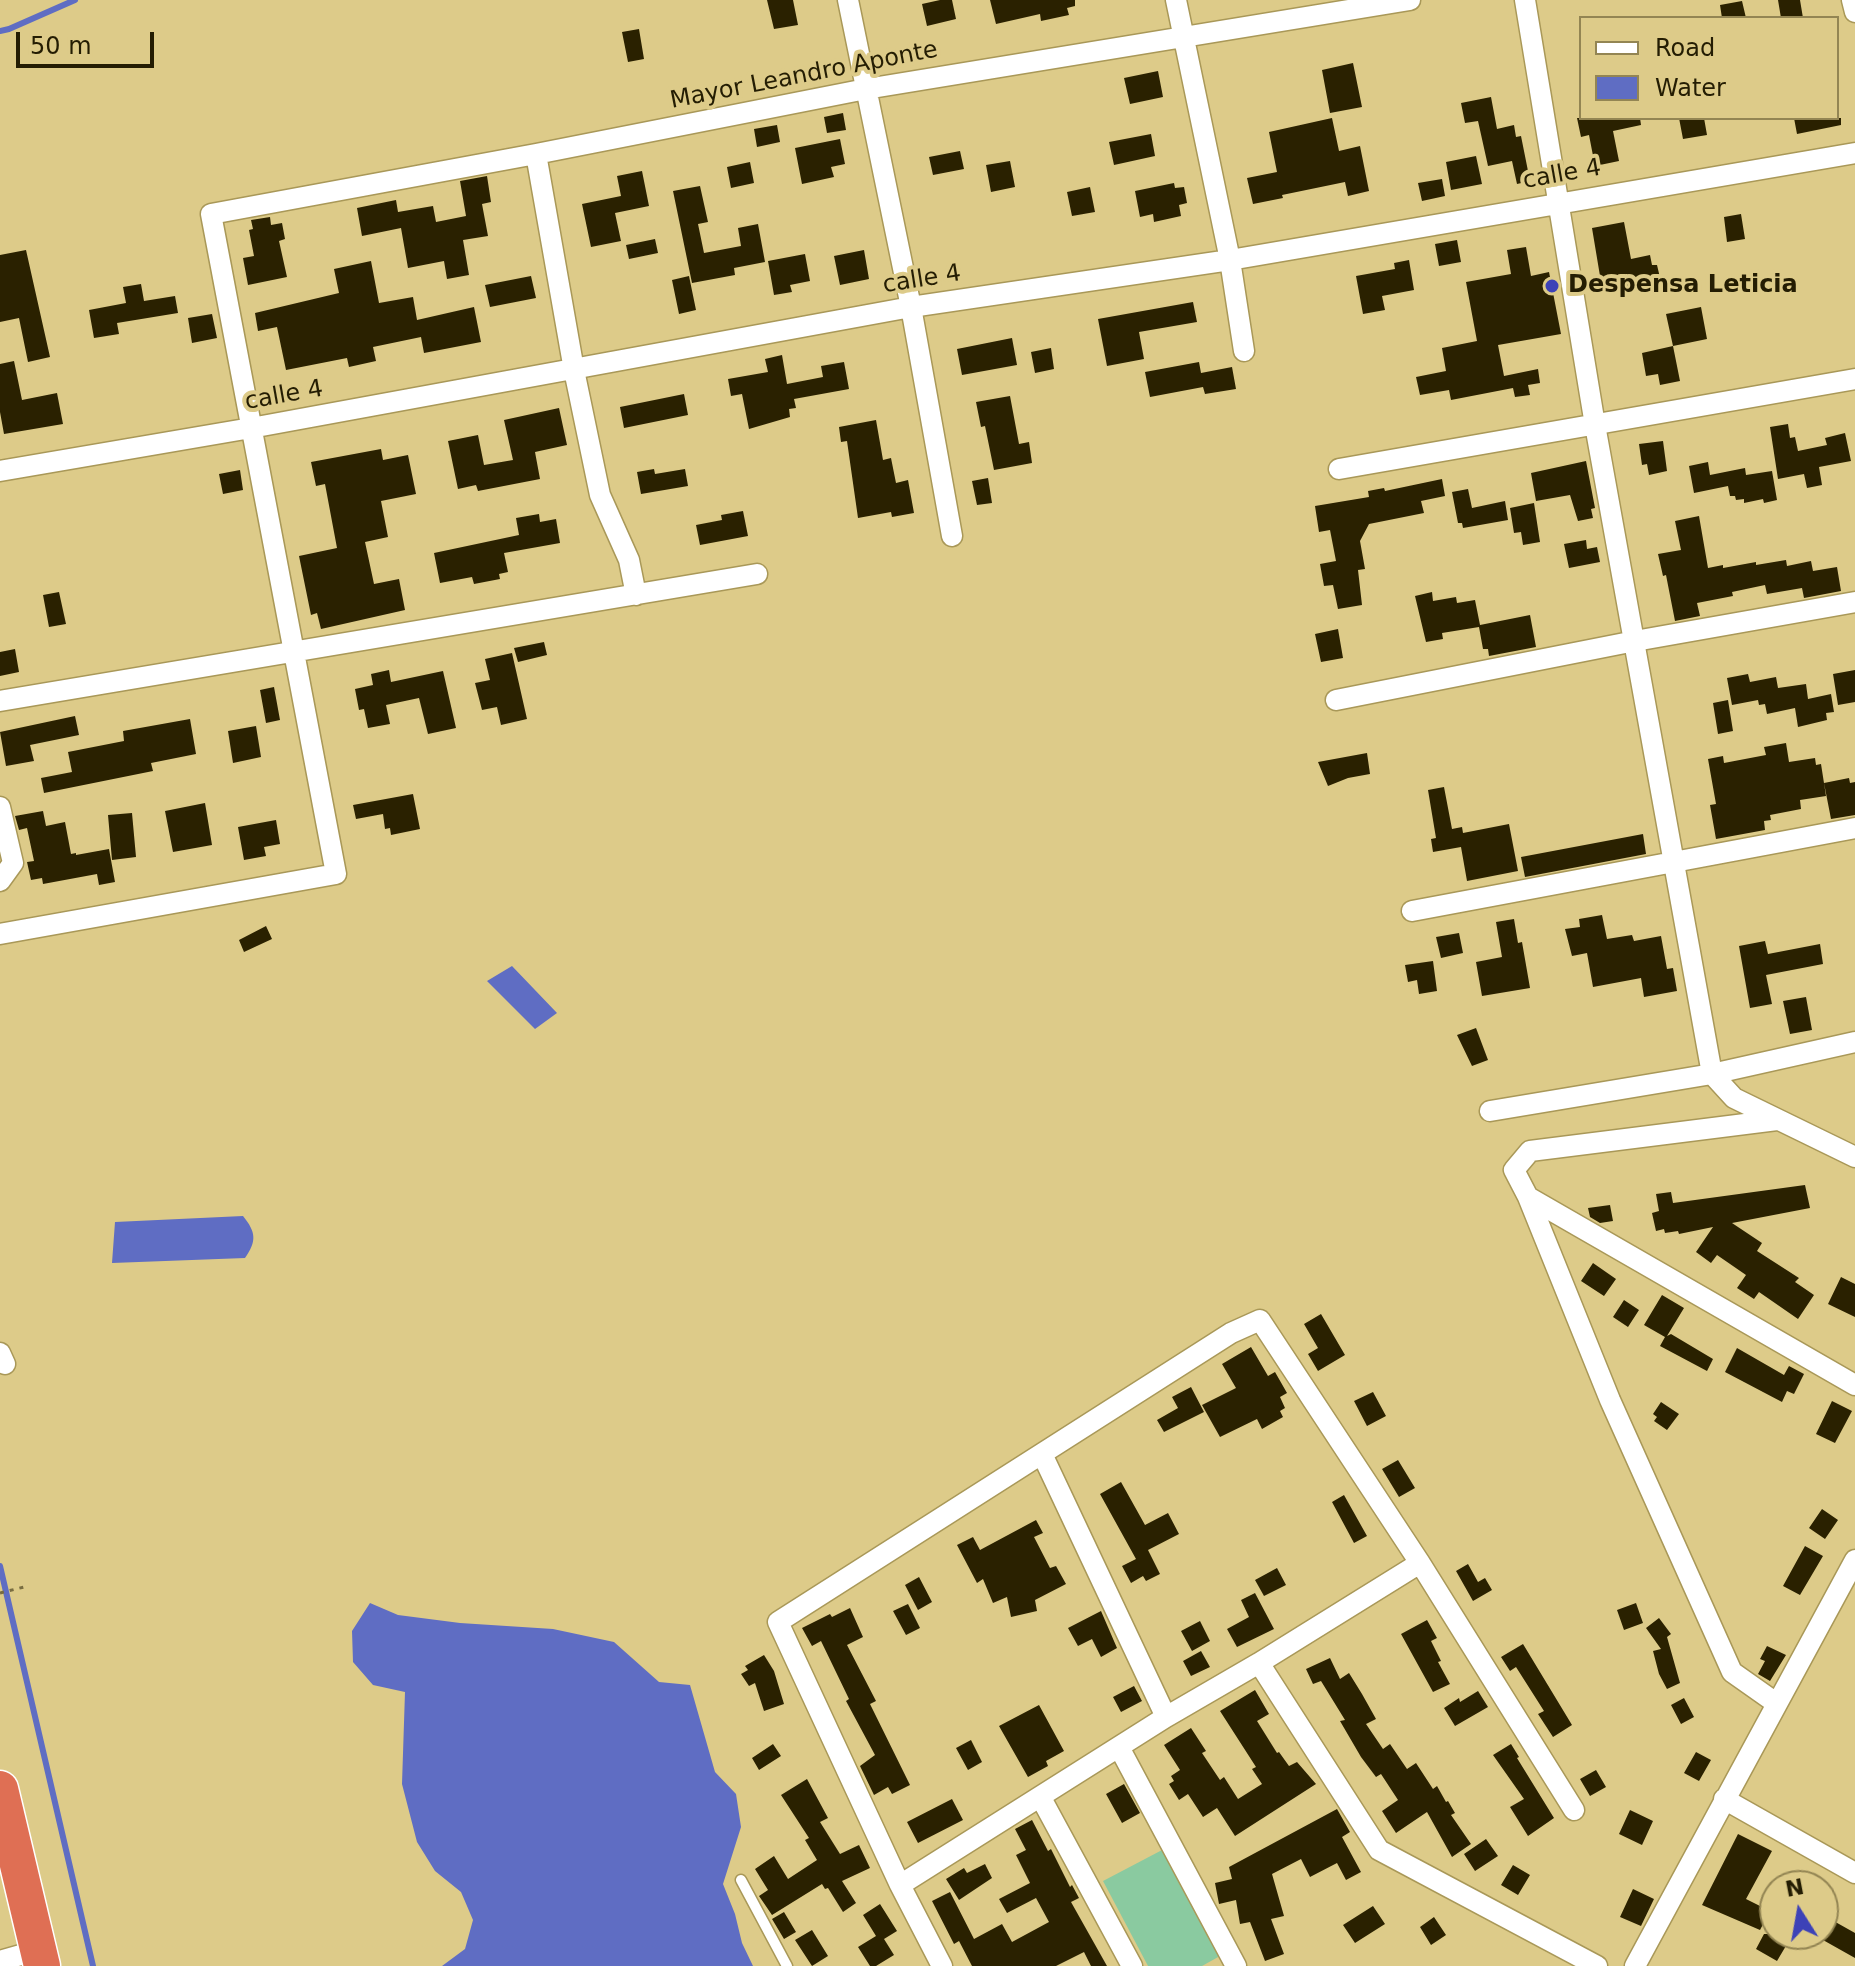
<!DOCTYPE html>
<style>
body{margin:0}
#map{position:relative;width:1855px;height:1966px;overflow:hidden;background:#ddcb89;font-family:"DejaVu Sans",sans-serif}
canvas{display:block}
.legend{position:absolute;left:1579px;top:16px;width:260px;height:104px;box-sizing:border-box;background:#ddcb89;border:2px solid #938553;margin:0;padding:10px 14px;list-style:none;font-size:24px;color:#241d03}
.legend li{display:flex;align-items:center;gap:16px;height:40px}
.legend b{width:40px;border:2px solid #938553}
.north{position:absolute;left:1759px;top:1870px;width:80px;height:80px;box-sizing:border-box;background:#ddcb89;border:2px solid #938553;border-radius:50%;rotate:349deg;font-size:22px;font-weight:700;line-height:32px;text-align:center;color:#241d03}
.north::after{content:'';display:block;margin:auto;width:28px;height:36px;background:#3d42b7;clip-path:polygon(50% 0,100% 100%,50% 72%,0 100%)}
.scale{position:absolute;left:16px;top:32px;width:138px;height:36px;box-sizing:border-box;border:4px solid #241d03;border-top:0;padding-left:10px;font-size:24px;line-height:28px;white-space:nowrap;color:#241d03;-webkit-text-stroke:6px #ddcb89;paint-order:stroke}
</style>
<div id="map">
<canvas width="1855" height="1966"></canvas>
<ul class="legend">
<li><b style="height:10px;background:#fff"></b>Road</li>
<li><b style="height:22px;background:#5f6dc3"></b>Water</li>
</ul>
<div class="north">N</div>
<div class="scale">50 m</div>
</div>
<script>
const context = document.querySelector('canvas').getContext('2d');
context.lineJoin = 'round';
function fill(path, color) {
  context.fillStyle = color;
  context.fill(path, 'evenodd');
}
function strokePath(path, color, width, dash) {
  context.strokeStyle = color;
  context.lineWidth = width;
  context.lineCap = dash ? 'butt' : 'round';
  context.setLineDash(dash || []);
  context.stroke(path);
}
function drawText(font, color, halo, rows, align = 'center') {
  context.font = font + ' "DejaVu Sans",sans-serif';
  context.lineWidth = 8;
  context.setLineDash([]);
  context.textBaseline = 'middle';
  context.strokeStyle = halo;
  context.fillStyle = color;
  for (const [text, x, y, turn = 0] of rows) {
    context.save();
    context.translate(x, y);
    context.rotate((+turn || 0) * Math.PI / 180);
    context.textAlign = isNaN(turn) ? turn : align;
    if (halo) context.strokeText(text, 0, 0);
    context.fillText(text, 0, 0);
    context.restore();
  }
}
fill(new Path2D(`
 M1164,1849L1220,1956L1202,1966H1148L1103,1881Z`), '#8acaa0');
fill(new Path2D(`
 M512,966L557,1013L535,1029L487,981Z
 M243,1216C256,1232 257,1241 245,1258L112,1263L115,1222Z
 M370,1603L398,1615L460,1623L553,1629L614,1642L659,1682L690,1685L715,1772L736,1794L741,1827L723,1884L735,1914L742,1943L753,1966H442L465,1949L473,1920L461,1892L435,1871L417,1842L402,1784L405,1692L373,1685L353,1662L352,1631Z`), '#5f6dc3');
strokePath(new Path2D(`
 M0,31L9,29L75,0
 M0,1566L93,1966`), '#5f6dc3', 6);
fill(new Path2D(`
 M767,0H793L798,25L774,29Z
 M940,0H952L956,19L927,26L922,4Z
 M990,0H1075V6L1067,8L1069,15L1041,21L1040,14L996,24Z
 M1778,0H1800L1803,18H1781Z
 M1742,1L1746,18H1722L1720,5Z
 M639,29L644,59L628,62L622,32Z
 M1353,63L1362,107L1330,113L1322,70Z
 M1158,71L1163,97L1130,104L1124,78Z
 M1491,97L1497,129L1514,125L1516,137L1521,136L1530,181L1517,184L1512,161L1488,166L1478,121L1465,123L1461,103Z
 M843,113L846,130L827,133L824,117Z
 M1332,118L1339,151L1360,146L1369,191L1348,196L1345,182L1282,195L1283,198L1253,204L1247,178L1277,172L1269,132Z
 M1577,118H1640L1641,125L1613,131L1619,161L1595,166L1589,135L1581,137Z
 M1679,118H1704L1707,135L1683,139Z
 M1794,118H1841V125L1797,134Z
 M777,125L780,142L757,147L754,129Z
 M1151,134L1155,156L1114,165L1109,142Z
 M840,139L845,164L831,167L834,177L802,184L795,148Z
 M960,151L964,169L933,175L929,157Z
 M1476,156L1482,184L1451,190L1446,162Z
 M1010,161L1015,187L991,192L986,165Z
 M750,162L754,183L731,188L727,167Z
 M642,171L649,206L615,213L621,241L591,247L582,204L621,196L617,176Z
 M487,176L491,202L482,204L488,236L463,240L469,275L447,279L444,261L408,268L401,228L362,236L357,208L396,200L398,212L433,206L436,222L466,216L460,181Z
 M1442,179L1445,196L1422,201L1418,183Z
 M1174,183L1175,188L1184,187L1187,203L1179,205L1181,216L1154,222L1153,214L1140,217L1135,191Z
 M700,186L708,222L698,224L704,253L741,246L738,228L758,224L765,262L734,268L735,275L692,283L673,191Z
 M1090,187L1095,212L1072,216L1067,192Z
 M1741,214L1745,239L1727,242L1724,217Z
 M270,217L271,225L282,223L285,239L279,241L287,277L248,285L243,258L254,256L249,230L253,229L251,220Z
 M1624,222L1631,259L1650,255L1652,265H1657L1661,282L1603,294L1592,228Z
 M655,239L658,253L629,259L626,245Z
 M1457,240L1461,262L1439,266L1435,244Z
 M1526,247L1531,276L1549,272L1561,334L1498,345L1504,376L1538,369L1540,383L1528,385L1530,395L1515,397L1513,388L1451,400L1449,390L1420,395L1416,377L1446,371L1442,348L1477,341L1466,282L1511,274L1507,250Z
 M26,250L50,357L28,362L19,318L0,322V255Z
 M864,250L869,279L840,285L834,256Z
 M805,254L810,281L790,285L792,292L774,295L768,261Z
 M1409,260L1414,290L1382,296L1385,310L1363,314L1356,276L1395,269L1394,263Z
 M371,261L379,303L413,297L417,320L474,307L481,342L424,353L421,337L373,347L376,361L349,367L347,358L286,370L277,327L258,331L255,313L339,293L334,269Z
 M531,276L536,298L490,307L485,285Z
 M689,276L696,310L679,314L672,280Z
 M141,284L144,301L175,296L178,313L117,323L119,334L94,338L89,310L126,303L123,287Z
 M1193,302L1197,322L1139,332L1144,359L1107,366L1098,319Z
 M1701,307L1707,339L1673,346L1666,314Z
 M212,314L217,338L192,343L188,318Z
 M1012,338L1017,365L962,375L957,349Z
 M1673,346L1680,381L1660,385L1658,374L1646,376L1642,353Z
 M1051,348L1054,369L1035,373L1031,352Z
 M782,355L787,384L823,377L821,366L844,362L849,389L794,399L796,408L789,409L790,417L749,429L742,394L731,396L728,379L768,372L765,359Z
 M14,361L22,400L57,393L63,424L4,434L0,412V364Z
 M1199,362L1201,373L1232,367L1236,389L1205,394L1203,387L1150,397L1145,372Z
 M684,394L688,415L624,428L620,407Z
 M1010,396L1019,444L1029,442L1032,463L994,470L985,426L981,427L976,402Z
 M559,408L567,445L535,452L540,479L478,491L476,485L458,489L448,441L478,435L484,465L513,460L504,420Z
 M876,420L883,460L891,458L896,483L908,480L914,513L892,517L891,512L858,518L847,441L841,442L839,427Z
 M1788,424L1790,438L1795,437L1798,451L1827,445L1825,438L1845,433L1851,461L1819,467L1822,485L1807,488L1804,474L1778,479L1770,427Z
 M1663,441L1667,471L1649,475L1647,464L1642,465L1639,444Z
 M381,449L383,460L408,455L416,494L381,501L388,537L365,542L374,584L399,579L405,610L321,629L317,613L311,615L299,556L337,548L325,484L316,486L311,462Z
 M1586,461L1595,508L1591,509L1593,518L1578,521L1570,495L1536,501L1531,473Z
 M1708,462L1710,475L1745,468L1746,475L1772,471L1777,500L1764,503L1763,499L1744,503V499L1736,500L1735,496H1730L1728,486L1694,493L1689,466Z
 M654,469L655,474L685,469L688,486L641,494L637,472Z
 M240,470L243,490L223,494L219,474Z
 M988,478L992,503L977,505L972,481Z
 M1442,479L1445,496L1421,501L1424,513L1369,524L1360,541L1365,569L1358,570L1362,605L1338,609L1333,585L1324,586L1320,564L1336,561L1330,530L1319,532L1315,506L1369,497L1368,491L1384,488L1385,491Z
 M1468,489L1472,508L1505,501L1508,520L1463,528L1462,523H1458L1452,492Z
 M1534,503L1540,542L1523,545L1521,532L1514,533L1510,508Z
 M743,511L748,536L700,545L696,525L722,520L721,515Z
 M539,514L540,522L556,519L560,543L504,553L508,572L499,574L500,579L474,584L472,577L440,583L434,553L519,535L516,518Z
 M1699,516L1708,568L1723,565V568L1756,562V565L1786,560L1787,566L1811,561L1813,571L1837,567L1841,591L1804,598L1802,588L1767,594L1765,585L1732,592L1733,596L1697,603L1700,616L1675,621L1666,575L1663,576L1658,554L1681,550L1675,521Z
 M1586,540L1587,549L1597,547L1600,562L1569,568L1564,544Z
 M59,592L66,624L49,627L43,595Z
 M1432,592L1433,601L1456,597L1457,603L1475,600L1480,625L1530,615L1536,647L1489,656L1488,649H1483L1479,627L1442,633L1443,639L1426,642L1415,596Z
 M1338,629L1343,658L1321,662L1315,634Z
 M544,642L547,655L518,662L514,648Z
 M15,649L19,672L0,676V652Z
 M512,653L527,719L501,725L497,707L482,710L475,683L490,680L485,659Z
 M389,670L391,682L443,671L456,728L428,734L419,698L386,705L390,724L368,728L364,709L359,710L355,689L373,685L371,674Z
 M1855,670V702L1838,705L1833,674Z
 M1748,674L1750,682L1776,677L1778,688L1806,684L1808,699L1831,694L1834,712L1826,713L1827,720L1798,727L1795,708L1767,714L1765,704L1759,705L1758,700L1732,705L1727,678Z
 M274,687L280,720L266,723L260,690Z
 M1728,700L1733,731L1718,734L1713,703Z
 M75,716L79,735L30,745L34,761L6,766L0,732Z
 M190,719L196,754L151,763L153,771L44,793L41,778L72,772L68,752L124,741L123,731Z
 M256,726L261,757L233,763L228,731Z
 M1786,743L1789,762L1815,758L1816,765L1821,764L1826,796L1800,800L1801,809L1770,815L1771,820L1764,821L1765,830L1716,839L1710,805L1716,804L1708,759L1723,756L1724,763L1766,755L1764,747Z
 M1367,753L1370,774L1348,778L1328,786L1318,762Z
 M1849,778L1850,783L1855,782V815L1831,819L1824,783Z
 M1444,787L1452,829L1462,827L1463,833L1509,824L1518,871L1467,881L1461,847L1433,852L1431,839L1436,838L1428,790Z
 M413,794L420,829L391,835L390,828L385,829L383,814L356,819L353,805Z
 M205,803L212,845L173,852L165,811Z
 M43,811L46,826L65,822L71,854L76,853V855L109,849L115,882L99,885L97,874L43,884L42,878L31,880L27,862L34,861L27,828L19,830L15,816Z
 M132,813L136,857L112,860L108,815Z
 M276,820L280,844L264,847L266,856L244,860L238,827Z
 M1643,834L1646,854L1525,877L1521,857Z
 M1602,915L1607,939L1632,935L1634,941L1661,936L1667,969L1673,968L1677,991L1644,997L1641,978L1593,987L1587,953L1572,956L1565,929L1580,927L1579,919Z
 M1514,919L1518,943L1522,942L1530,988L1482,996L1476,962L1502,957L1496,922Z
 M266,926L272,939L244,952L239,940Z
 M1459,933L1463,953L1441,958L1436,937Z
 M1765,941L1768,954L1820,944L1823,964L1766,975L1772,1004L1750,1008L1739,946Z
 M1433,961L1437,991L1419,994L1417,980L1408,982L1405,965Z
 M1806,997L1812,1030L1790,1034L1783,1001Z
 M1476,1028L1488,1060L1472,1066L1457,1035Z
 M1805,1185L1810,1208L1732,1223L1762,1243L1757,1251L1799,1278L1795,1282L1814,1295L1798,1319L1759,1292L1754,1299L1737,1288L1746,1275L1717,1255L1711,1263L1696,1252L1713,1227L1679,1234L1678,1231L1665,1233L1664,1229L1656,1231L1652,1213L1659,1211L1656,1194L1671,1192L1673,1203Z
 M1610,1205L1613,1221L1600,1223L1590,1217L1588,1208Z
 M1593,1263L1616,1279L1604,1296L1581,1281Z
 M1841,1277L1855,1284V1317L1828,1304Z
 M1662,1295L1684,1308L1667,1336L1671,1334L1713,1359L1707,1371L1660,1346L1665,1337L1644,1325Z
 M1624,1300L1639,1310L1628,1327L1613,1317Z
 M1321,1314L1345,1355L1318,1371L1308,1354L1318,1348L1304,1324Z
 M1251,1347L1268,1376L1275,1372L1287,1393L1280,1397L1285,1408L1280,1411L1283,1417L1262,1429L1257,1419L1220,1437L1202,1405L1236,1388L1222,1364Z
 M1737,1348L1784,1375L1789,1366L1804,1374L1794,1394L1787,1391L1782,1402L1725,1372Z
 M1191,1387L1204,1412L1164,1432L1157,1420L1178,1408L1172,1397Z
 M1373,1392L1386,1416L1367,1426L1354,1401Z
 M1832,1401L1852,1411L1835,1443L1816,1434Z
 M1661,1402L1679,1414L1667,1430L1654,1421L1657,1417L1653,1414Z
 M1398,1460L1415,1488L1399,1497L1382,1469Z
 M1121,1482L1145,1525L1168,1513L1179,1534L1148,1550L1160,1574L1146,1581L1143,1576L1131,1583L1122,1566L1136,1559L1100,1494Z
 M1344,1495L1367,1536L1354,1543L1332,1502Z
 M1822,1509L1838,1520L1825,1539L1809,1528Z
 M1036,1520L1043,1533L1034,1537L1050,1568L1056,1566L1066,1584L1035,1600L1037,1611L1011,1617L1007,1597L993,1603L983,1579L977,1583L957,1545L973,1537L980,1550Z
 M1805,1546L1823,1556L1800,1595L1783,1586Z
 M1468,1564L1478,1582L1485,1578L1492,1590L1473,1601L1456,1571Z
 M1277,1568L1286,1585L1264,1596L1255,1580Z
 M919,1577L932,1602L918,1610L905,1585Z
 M1255,1593L1274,1629L1237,1647L1227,1629L1249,1617L1241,1600Z
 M1636,1603L1643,1623L1624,1630L1617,1610Z
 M908,1604L920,1628L906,1635L893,1611Z
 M850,1608L863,1637L847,1645L876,1701L870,1704L910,1785L892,1794L888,1787L874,1795L860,1766L875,1755L846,1701L849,1699L821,1641L812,1646L802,1628L830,1614L832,1617Z
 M1101,1611L1117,1648L1101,1657L1092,1639L1078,1646L1068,1628Z
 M1659,1618L1671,1634L1667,1637L1680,1683L1667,1689L1659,1674L1653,1651L1661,1649L1646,1628Z
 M1427,1620L1437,1638L1431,1641L1441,1661L1438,1662L1450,1684L1433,1692L1401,1634Z
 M1200,1621L1210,1641L1192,1651L1181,1631Z
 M1523,1644L1572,1725L1553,1737L1538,1714L1544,1711L1516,1667L1510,1671L1501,1657Z
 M1767,1646L1786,1655L1770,1681L1758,1674L1765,1661L1760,1659Z
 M1201,1651L1210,1667L1191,1676L1183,1661Z
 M764,1655L774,1671L784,1704L764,1711L755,1683L749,1686L741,1674L748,1670L745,1666Z
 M1330,1658L1340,1679L1349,1673L1362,1694L1376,1719L1366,1724L1383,1749L1390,1744L1407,1769L1416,1763L1433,1789L1437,1786L1446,1802L1448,1801L1455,1813L1451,1815L1471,1844L1452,1857L1427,1812L1396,1833L1382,1811L1398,1800L1381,1774L1376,1777L1361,1757L1340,1721L1345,1720L1321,1681L1313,1684L1306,1669Z
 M1134,1686L1142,1701L1121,1712L1113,1697Z
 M1255,1690L1269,1714L1257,1721L1277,1753L1279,1752L1289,1766L1297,1762L1316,1784L1235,1836L1217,1808L1203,1817L1188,1794L1179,1800L1169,1784L1174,1781L1171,1776L1180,1770L1164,1745L1191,1728L1206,1751L1202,1753L1220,1780L1224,1777L1238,1799L1262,1784L1252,1769L1256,1767L1220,1711Z
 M1478,1691L1488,1707L1455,1726L1444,1708L1459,1698L1460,1702Z
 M1684,1698L1694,1717L1681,1724L1671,1705Z
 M1039,1705L1064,1751L1046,1761L1048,1766L1028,1777L999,1726Z
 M971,1740L982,1762L968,1770L956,1748Z
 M773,1744L781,1756L759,1770L752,1758Z
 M1511,1744L1519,1757L1517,1758L1554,1818L1528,1836L1510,1807L1524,1799L1493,1755Z
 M1696,1752L1711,1760L1699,1781L1684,1773Z
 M1596,1770L1606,1787L1590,1796L1580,1779Z
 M807,1779L828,1818L820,1822L840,1854L859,1845L870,1868L842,1881L856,1903L843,1912L828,1888L825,1889L822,1884L772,1915L759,1896L768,1890L755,1869L774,1856L788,1879L817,1860L805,1840L809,1838L781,1795Z
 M1124,1784L1140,1813L1122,1823L1106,1794Z
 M952,1799L963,1820L918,1843L907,1822Z
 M1337,1809L1350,1832L1342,1837L1361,1872L1346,1880L1337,1863L1310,1877L1301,1859L1272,1874L1284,1916L1271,1919L1284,1954L1265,1961L1250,1922L1240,1924L1236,1900L1219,1904L1215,1883L1232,1879L1229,1867Z
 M1630,1810L1653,1821L1642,1845L1619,1834Z
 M1032,1820L1048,1851L1051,1849L1070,1887L1072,1885L1079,1898L1071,1902L1107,1966H1091L1084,1952L1056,1966H972L959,1941L954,1944L932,1901L950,1892L974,1939L1002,1924L1012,1942L1049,1922L1036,1898L1007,1913L999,1899L1030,1883L1016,1855L1026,1850L1015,1829Z
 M1738,1834L1772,1851L1746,1899L1770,1911L1760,1930L1702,1905Z
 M1486,1839L1498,1856L1475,1871L1464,1854Z
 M985,1864L992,1878L959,1900L946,1879L964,1868L967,1873Z
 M1513,1865L1530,1875L1518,1895L1501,1885Z
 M1633,1889L1654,1899L1641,1926L1620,1917Z
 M880,1904L897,1931L884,1939L894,1955L876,1966H870L858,1947L876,1936L863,1915Z
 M1373,1906L1385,1924L1355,1943L1343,1925Z
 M784,1912L796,1932L784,1939L772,1919Z
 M1823,1915L1855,1933V1958L1823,1940Z
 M1434,1917L1446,1935L1431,1945L1420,1927Z
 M812,1930L828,1956L812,1966L795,1940Z
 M1764,1934H1793L1777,1961L1756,1949Z`), '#2a2100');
const lane = new Path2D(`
 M741,1880L787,1966`);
const street = new Path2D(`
 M848,0L911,307L952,536
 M1176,0L1230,260L1244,351
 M1525,0L1595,425L1712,1074L1734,1098L1855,1157
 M1852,0L1855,12
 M536,154L574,370L600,495L629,560L636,595
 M1339,469L1855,379
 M0,471L251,428L911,307L1230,260L1855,153
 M1336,700L1635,641L1855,602
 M0,701L757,574
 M0,807L13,863L0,881
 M1412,911L1855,828
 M0,934L336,874L211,214L536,154L866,89L1410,0
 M1490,1111L1712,1074L1855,1042
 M1528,1197L1855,1385
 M0,1353L5,1364
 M1042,1454L1166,1717
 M1259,1663L1379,1850L1597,1966
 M1776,1703L1732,1672L1610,1400L1528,1197L1514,1170L1530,1151L1777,1120
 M1120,1749L1236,1966
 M1041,1798L1132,1966
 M1724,1799L1855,1873
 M900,1885L1166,1717L1259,1663L1420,1563
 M0,1961L38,1950
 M942,1966L900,1885L778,1622L1231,1333L1260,1320L1420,1563L1574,1810
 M1635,1966L1855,1560`);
const highway = new Path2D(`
 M0,1789L42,1966`);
strokePath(lane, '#a99858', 13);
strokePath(street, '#a99858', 23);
strokePath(highway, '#fff', 39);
strokePath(new Path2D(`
 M0,1593L24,1587`), '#796d41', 3, [4, 6]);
strokePath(lane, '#fff', 10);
strokePath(street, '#fff', 20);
strokePath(highway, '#df6f54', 36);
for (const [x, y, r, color] of [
 [1552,286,8,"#3d42b7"]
]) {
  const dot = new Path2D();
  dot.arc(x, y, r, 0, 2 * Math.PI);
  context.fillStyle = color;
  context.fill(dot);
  strokePath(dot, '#ddcb89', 3);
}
drawText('24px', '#241d03', '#ddcb89', [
 ["Mayor Leandro Aponte",804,76,-11],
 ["calle 4",1562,175,-10],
 ["calle 4",922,280,-9],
 ["calle 4",284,396,-10]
]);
drawText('bold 24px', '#241d03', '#ddcb89', [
 ["Despensa Leticia",1568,286]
], 'left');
</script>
